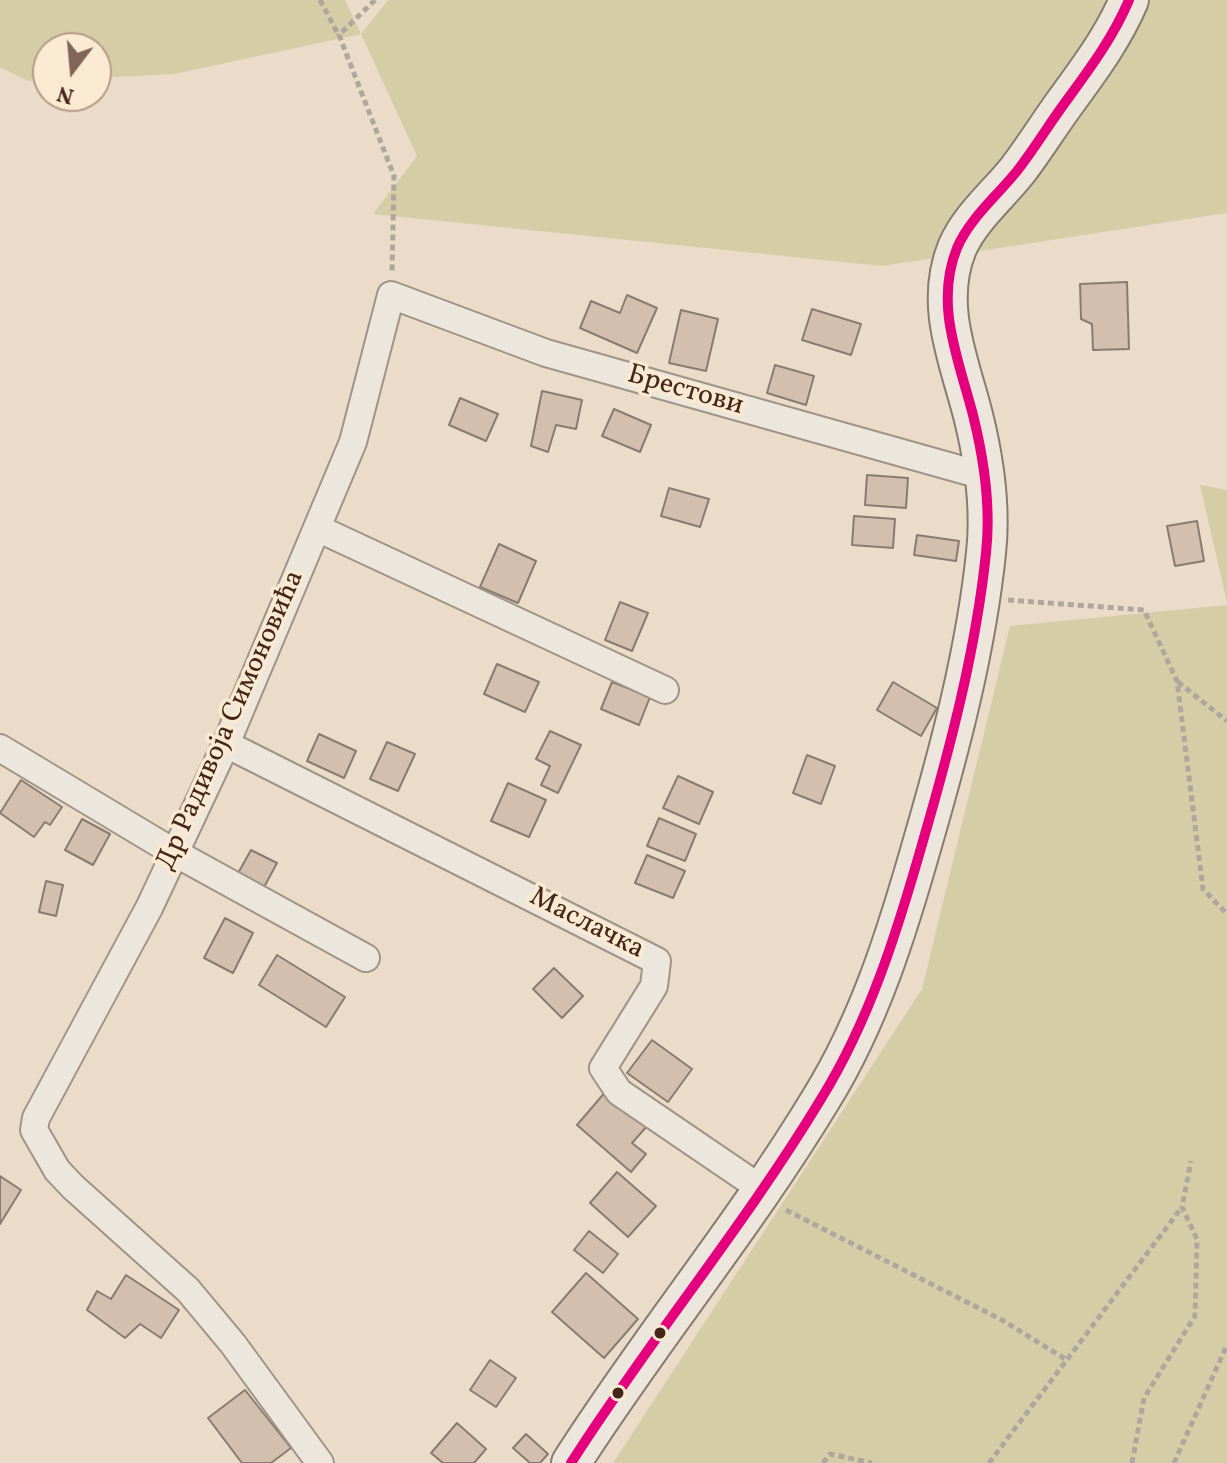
<!DOCTYPE html>
<meta charset="utf-8">
<style>
body{margin:0}
#map{position:relative;width:1227px;height:1463px;overflow:hidden;background:#eadcc8;font-family:Vollkorn,serif}
canvas{display:block}
.north{position:absolute;left:32px;top:32px;width:80px;height:80px;box-sizing:border-box;background:#fbead2;border:2px solid #b39c89;border-radius:50%;rotate:196deg;font-size:22px;font-weight:700;line-height:32px;text-align:center;color:#46261b}
.north::after{content:'';display:block;margin:auto;width:28px;height:36px;background:#7f6658;clip-path:polygon(50% 0,100% 100%,50% 72%,0 100%)}
</style>
<div id="map">
<canvas width="1227" height="1463"></canvas>
<div class="north">N</div>
</div>
<script>
const context = document.querySelector('canvas').getContext('2d');
context.lineJoin = 'round';
function fill(path, color) {
  context.fillStyle = color;
  context.fill(path, 'evenodd');
}
function strokePath(path, color, width, dash) {
  context.strokeStyle = color;
  context.lineWidth = width;
  context.lineCap = dash ? 'butt' : 'round';
  context.setLineDash(dash || []);
  context.stroke(path);
}
function drawText(font, color, halo, rows, align = 'center') {
  context.font = font + ' Vollkorn,serif';
  context.lineWidth = 7;
  context.setLineDash([]);
  context.textBaseline = 'middle';
  context.strokeStyle = halo;
  context.fillStyle = color;
  for (const [text, x, y, turn = 0] of rows) {
    context.save();
    context.translate(x, y);
    context.rotate((+turn || 0) * Math.PI / 180);
    context.textAlign = isNaN(turn) ? turn : align;
    if (halo) context.strokeText(text, 0, 0);
    context.fillText(text, 0, 0);
    context.restore();
  }
}
fill(new Path2D(`
 M0,0H345L361,34L388,0H1227V213L882,266L373,214L417,156L361,34L174,74L96,78V48H48V80L28,81L0,67Z
 M1200,485L1227,490V602Z
 M1227,605V1463H613L922,989L1010,626Z`), '#d5cda6');
const building = new Path2D(`
 M1127,282L1129,349L1093,350L1092,324L1081,319L1080,284Z
 M627,295L657,308L637,353L580,328L591,301L620,313Z
 M812,309L861,324L851,355L802,340Z
 M681,310L718,319L706,371L669,363Z
 M775,365L814,376L806,405L767,393Z
 M542,391L582,400L576,429L556,425L548,452L531,446Z
 M460,398L498,414L486,441L449,425Z
 M614,409L651,425L640,452L602,436Z
 M867,475L908,478L906,508L865,505Z
 M669,488L709,499L700,527L661,516Z
 M854,516L895,519L893,548L852,545Z
 M1197,521L1204,561L1175,566L1167,526Z
 M917,535L959,541L956,561L914,555Z
 M499,544L536,561L518,603L480,587Z
 M620,602L648,613L632,651L605,640Z
 M497,664L539,682L525,712L484,694Z
 M612,682L650,697L639,725L601,709Z
 M893,682L937,708L921,736L877,710Z
 M550,731L581,745L558,793L541,785L550,766L536,759Z
 M319,734L356,751L344,778L307,761Z
 M387,742L415,754L398,791L370,779Z
 M807,755L835,766L821,804L793,793Z
 M678,776L713,792L699,824L663,808Z
 M21,780L62,807L50,825L45,822L34,837L0,813Z
 M508,783L546,800L529,837L491,821Z
 M659,818L696,834L685,861L647,846Z
 M82,819L110,834L93,865L65,850Z
 M251,850L277,863L263,889L237,875Z
 M647,855L685,871L673,898L635,883Z
 M46,881L63,885L56,916L39,912Z
 M225,918L253,933L233,973L204,958Z
 M277,955L345,997L326,1027L259,985Z
 M554,968L583,996L562,1018L533,989Z
 M652,1040L692,1069L668,1102L627,1073Z
 M607,1090L648,1125L632,1143L646,1154L631,1172L577,1125Z
 M617,1172L656,1206L628,1237L590,1203Z
 M0,1176L21,1190L0,1224Z
 M589,1231L618,1254L603,1273L574,1250Z
 M586,1273L638,1319L604,1358L552,1312Z
 M126,1275L179,1310L161,1338L140,1324L125,1338L87,1310L97,1291L111,1299Z
 M490,1360L516,1378L496,1407L470,1390Z
 M245,1390L291,1448L271,1463H242L208,1418Z
 M457,1423L486,1449L474,1463H443L431,1453Z
 M526,1434L548,1454L540,1463H530L513,1448Z`);
fill(building, '#d2bfae');
strokePath(building, '#887c71', 2);
const street = new Path2D(`
 M317,528L665,690
 M226,744L657,961L654,986L603,1068L619,1092L763,1190
 M0,748L175,853L366,958
 M320,1463L233,1344L188,1290L73,1187L57,1170L34,1130L36,1118L149,908L226,744L353,442L391,295L546,353L984,476`);
const secondary = new Path2D(`
 M571,1463C650,1339 745,1225 821,1099C870,1020 898,929 923,841C950,748 976,650 986,553C991,508 984,459 973,415C959,360 934,305 957,248C970,218 997,196 1017,171C1034,149 1048,126 1064,104C1088,71 1113,38 1129,0`);
strokePath(street, '#a09387', 30);
strokePath(secondary, '#887c71', 42);
strokePath(new Path2D(`
 M320,0L338,34
 M375,0L339,35L394,176L392,274
 M1008,600L1144,610L1177,681L1203,889L1227,914
 M1178,682L1227,721
 M786,1210L1002,1320L1067,1360
 M823,1463L830,1454L872,1463
 M989,1463L1182,1207
 M1132,1463L1144,1398L1195,1316L1197,1239L1182,1207L1191,1161
 M1174,1463L1227,1345`), '#afa69e', 5, [6, 4]);
strokePath(street, '#ede6dc', 26);
strokePath(secondary, '#ede6dc', 38);
strokePath(new Path2D(`
 M571,1463C650,1339 745,1225 821,1099C870,1020 898,929 923,841C950,748 976,650 986,553C991,508 984,459 973,415C959,360 934,305 957,248C970,218 997,196 1017,171C1034,149 1048,126 1064,104C1088,71 1113,38 1129,0`), '#e5007d', 10);
for (const [x, y, r, color] of [
 [660,1333,7,"#46261b"],
 [618,1393,7,"#46261b"]
]) {
  const dot = new Path2D();
  dot.arc(x, y, r, 0, 2 * Math.PI);
  context.fillStyle = color;
  context.fill(dot);
  strokePath(dot, '#fbead2', 3);
}
drawText('28px', '#46261b', '#fbead2', [
 ["Брестови",685,392,16],
 ["Др Радивоја Симоновића",232,721,-66],
 ["Маслачка",586,925,27]
]);
</script>
